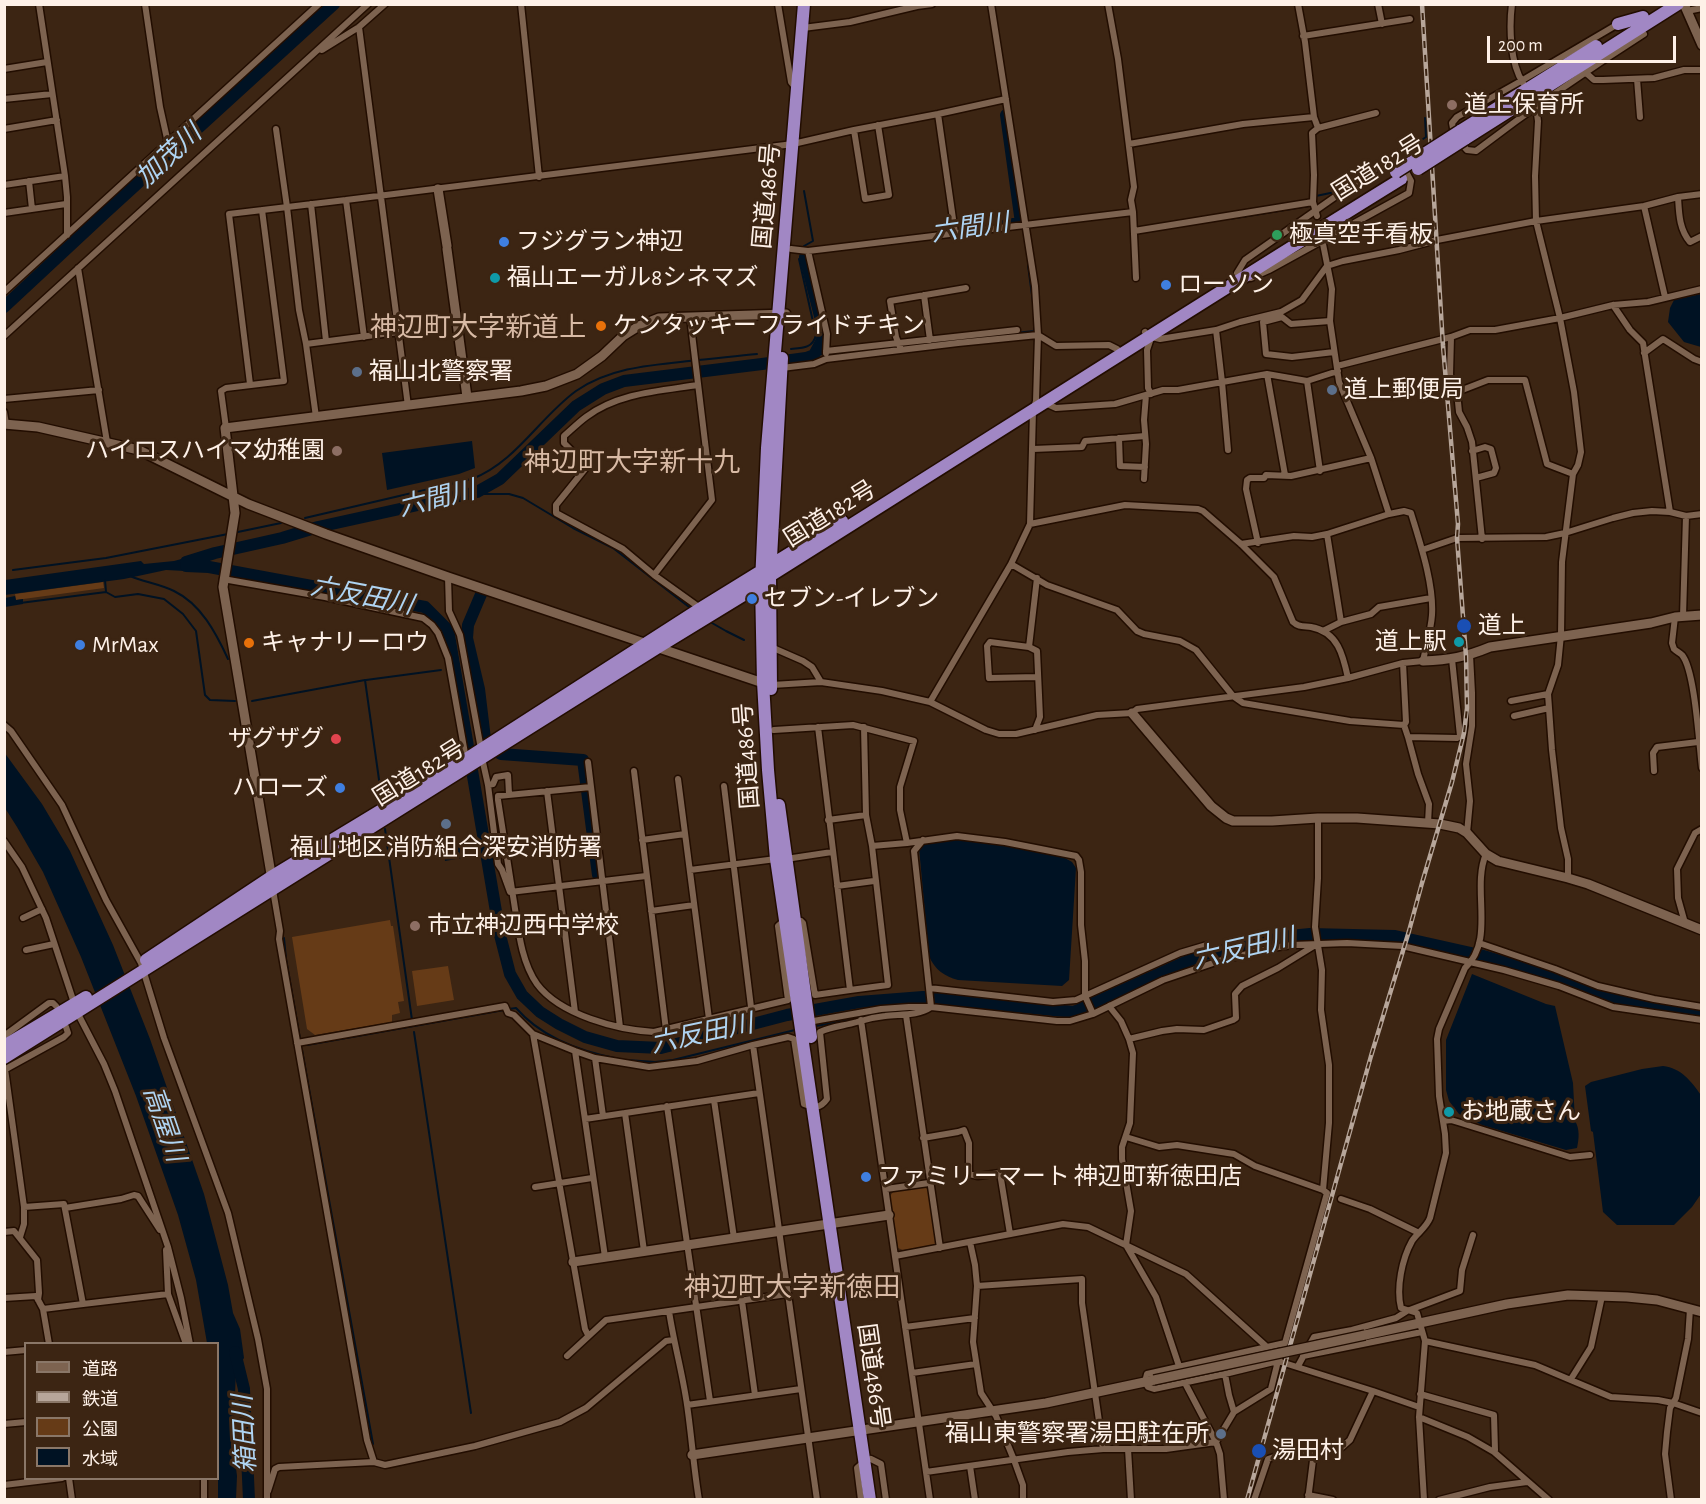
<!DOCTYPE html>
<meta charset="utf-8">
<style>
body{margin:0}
#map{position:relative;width:1706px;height:1504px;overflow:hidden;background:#3c2513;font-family:"Alegreya Sans","Noto Sans JP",sans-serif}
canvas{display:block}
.frame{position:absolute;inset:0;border:6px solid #fef1e8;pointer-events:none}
.legend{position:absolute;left:24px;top:1342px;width:195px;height:138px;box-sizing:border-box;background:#3c2513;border:2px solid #8a7768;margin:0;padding:8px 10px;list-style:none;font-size:18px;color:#fef1e8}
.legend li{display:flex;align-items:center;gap:12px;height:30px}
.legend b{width:30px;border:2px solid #8a7768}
.scale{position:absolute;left:1487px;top:36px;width:189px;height:27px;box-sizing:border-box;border:3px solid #fef1e8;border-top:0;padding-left:8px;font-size:18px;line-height:21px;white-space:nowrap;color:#fef1e8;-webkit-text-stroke:4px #3c2513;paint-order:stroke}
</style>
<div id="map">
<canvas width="1706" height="1504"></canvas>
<div class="frame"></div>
<ul class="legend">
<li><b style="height:8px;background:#7d6350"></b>道路</li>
<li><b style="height:8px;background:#b7a69a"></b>鉄道</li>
<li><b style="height:16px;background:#663b17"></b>公園</li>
<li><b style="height:16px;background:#001223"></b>水域</li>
</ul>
<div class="scale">200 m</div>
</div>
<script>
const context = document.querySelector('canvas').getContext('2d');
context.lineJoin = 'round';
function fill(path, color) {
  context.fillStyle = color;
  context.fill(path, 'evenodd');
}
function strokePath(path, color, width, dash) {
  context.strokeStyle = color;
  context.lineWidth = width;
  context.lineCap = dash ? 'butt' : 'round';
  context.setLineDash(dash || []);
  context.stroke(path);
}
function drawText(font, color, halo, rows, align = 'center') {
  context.font = font + ' "Alegreya Sans","Noto Sans JP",sans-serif';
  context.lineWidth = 6;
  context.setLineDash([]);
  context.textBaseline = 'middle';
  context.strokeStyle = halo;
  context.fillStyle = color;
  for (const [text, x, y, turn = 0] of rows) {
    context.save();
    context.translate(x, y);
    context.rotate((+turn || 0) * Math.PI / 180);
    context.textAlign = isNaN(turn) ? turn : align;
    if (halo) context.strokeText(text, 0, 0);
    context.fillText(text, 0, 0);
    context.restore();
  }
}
fill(new Path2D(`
 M103,582L104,588L16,600L15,594Z
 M390,920L391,926H393L404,1001L398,1002L400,1013L392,1015V1022L315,1035L307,1029L292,937Z
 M448,966L454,1000L417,1006L412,971Z
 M924,1187L929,1190L936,1242L935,1245L903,1250L898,1248L890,1196L893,1192Z`), '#663b17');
fill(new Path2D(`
 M1701,294H1702L1701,347L1684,342L1668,322L1670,308L1674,300Z
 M472,441L475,468L459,474L387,490L382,453Z
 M200,554L203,572L166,570L124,579L5,595V580L141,561L144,564L174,561Z
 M15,596L16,600L23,599V604L5,607V598Z
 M4,752L42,804L70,851L113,945L150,1039L204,1194L228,1285L233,1313L240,1329L244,1358L236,1370L233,1444L237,1476L236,1499H218V1344L207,1343L196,1280L178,1215L136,1096L81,957L43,872L17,827L5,808Z
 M967,839L1013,846L1065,858L1072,862L1076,868L1069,980L1062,986L958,980C944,976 935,970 929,956L919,848L931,841Z
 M466,843L468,857L445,861L443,847Z
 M1472,974L1546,1004L1555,1006L1573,1083L1575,1121C1580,1129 1579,1139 1577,1148L1566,1150L1482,1125L1459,1114L1449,1101L1446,1090V1040Z
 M1663,1066C1681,1068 1691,1081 1701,1095V1194L1692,1207L1674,1225H1617L1603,1212L1593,1132L1591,1131L1585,1086L1591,1082L1642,1069Z`), '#001223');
strokePath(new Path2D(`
 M1423,139L1426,137L1425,118
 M1316,196L1335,192L1369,170
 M1229,219L1309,206
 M804,246L813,241L804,191
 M791,349C803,348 813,348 816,335L799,259
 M814,355L1034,331V310L1028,265
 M477,492L484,494H509L523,498L573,528L613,548L689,607
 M305,518L472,479C516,462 539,418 576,391C609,368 650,365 689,361C712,359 735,356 757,354
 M233,533L281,523
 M13,570L106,558L228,534
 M130,576C144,582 160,584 174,591C201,604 216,633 228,659
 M105,580L106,592
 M20,603L106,592L115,597L138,594L164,599L183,614L196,631L205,695L210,700L235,701
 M712,623L726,631L744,640
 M470,666H473
 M366,680L441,670
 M252,701L365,680L382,801
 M385,829L412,1020
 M284,938L286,959L300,1039
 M509,1009L516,1008C541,1037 582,1052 619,1059
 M816,1026L856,1019
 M414,1032L471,1413
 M307,1045L504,1010
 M302,1050L373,1444
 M627,1060L655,1062L673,1060L795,1030`), '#001223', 2);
strokePath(new Path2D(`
 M1006,115L1021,223L1006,225
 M4,307L105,213L334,4
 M186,562L215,553L282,538L318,527L477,492L500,479L576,406L603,389L624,381L762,364L806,358L814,355L822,340L823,328L805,257
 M186,566L209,567L425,607L446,628L449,635L500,935L510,974L522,995L540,1012L559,1024L585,1037L617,1046L661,1048L787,1015L859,1002L923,997L1074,1012L1201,955L1290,936L1310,934L1395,936L1480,955L1547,975L1601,996L1702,1013
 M482,592L468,625L467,638L479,689L485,739L488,747L501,754L583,760L598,875
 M235,1352L244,1389L249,1500`), '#001223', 12);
const street = new Path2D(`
 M39,4L65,176L67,197V235
 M145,4L160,107L168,143
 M521,4L539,177
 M778,4L791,82L796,88
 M1108,4L1118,59L1134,187L1131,200L1133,212L1136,278
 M1298,4L1305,42L1314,117L1318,128
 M1378,4L1382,24
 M1512,4C1509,27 1510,63 1523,83
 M1687,11L1702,8
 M359,27L408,406
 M803,28L850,22L917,6L932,4
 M1303,36L1410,19
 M320,49L322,50L359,27L385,4
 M4,69L47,62
 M1585,72L1594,80H1603L1654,78L1684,70H1702
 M1637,79L1640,117
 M4,99L52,94
 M1535,99L1538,121L1535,176L1536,221L1560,318L1574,392L1581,452L1578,465L1573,474L1562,562L1561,635L1558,665L1548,694L1552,750L1561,828L1568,859V878
 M938,114L955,233
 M4,129L57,120
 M276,129L287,207L299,310L306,344L316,417
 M854,130L865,199L889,195L878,125
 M1454,134L1452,123L1457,117L1521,81L1618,24
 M1460,142L1467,150L1476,151C1531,109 1586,71 1644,34
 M1129,144L1243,124L1314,117
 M29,181L32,209
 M4,185L65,176
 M1678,197C1679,213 1679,229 1690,242L1702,236
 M346,200L793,144L854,130L938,114L1006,99
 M311,204L326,341
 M1644,206L1665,297
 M4,213L66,204
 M1317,216L1313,202L1314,175L1312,133L1318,128L1376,113
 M1134,231L1313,202
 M791,249L808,251L827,334L826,353
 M808,251L1133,212
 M78,268L107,442
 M1237,273L1245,260L1389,159L1400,161L1411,181L1409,193L1269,270L1251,278
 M4,292L319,4
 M924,295L930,340
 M1613,305L1630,330L1643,343L1670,512
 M1330,321L1291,324L1282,317L1263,322L1266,354L1292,357L1334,352
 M1216,330L1222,382L1228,450
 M1145,332L1148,336L1160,339L1216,330L1240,322L1281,312L1302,300L1327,266L1343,261L1399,250L1437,240L1536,221L1644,206L1678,197L1702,194
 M4,336L368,4
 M1451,337L1450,375L1457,392L1459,412L1467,427L1472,442L1482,539
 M1151,338L1147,350L1148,388L1151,394
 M306,344L398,332
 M900,347L896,337L890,301L966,288
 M826,351L1017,330
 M1644,353L1663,339L1694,359L1702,362
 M1337,366L1451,337L1470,330H1495L1560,318L1613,305L1648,302L1702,289
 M782,368L814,364L826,359L958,343L1038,335L1056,346L1109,345L1117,349
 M1267,374L1285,475
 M1307,381L1320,471
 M250,384L229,214L346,200L364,337
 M698,385C659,391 618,393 586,417C578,423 571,430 564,436V443L585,464V469L556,505V513L623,549L654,575L700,608
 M1457,392L1488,380H1525L1547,464L1573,474
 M4,399L99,390
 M1045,403L1056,408L1115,404L1163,390H1178L1267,374L1307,381L1338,371
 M4,412L6,424
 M226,428L221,391L226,388L284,381L262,210
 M1119,438L1120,466L1145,467
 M1033,449L1082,447L1085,441L1145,436
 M1472,451L1485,447L1491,449L1496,468L1494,473L1476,478
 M1144,479L1146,444L1144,420L1146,395
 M1030,524L1125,505L1198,509L1203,511L1241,544L1274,577L1293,622C1298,627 1304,626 1311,627C1338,632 1343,655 1348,678
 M1327,534L1341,622
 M1258,543L1246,489L1247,480L1250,478H1264L1266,475L1291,476L1371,458
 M1241,544L1294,536L1312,537L1327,534L1389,514
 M1422,550L1457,538L1546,537L1565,533L1613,518L1633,513L1652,511L1670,512L1686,516L1702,514
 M1011,564L1047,585L1117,610L1137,631L1144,634L1180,641L1196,650L1233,696L1243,703L1350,721L1404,725L1408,737L1457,738L1460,736L1452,659
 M654,575L712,500L690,317
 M448,577L449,611L460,635L481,749
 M223,579L325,597L423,618L432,625L438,633L448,658L466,759
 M1683,616L1686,516
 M1675,617L1672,643L1674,649C1676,651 1680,653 1682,655C1695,670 1699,745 1702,768
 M1323,631L1341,622L1371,614L1379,607L1431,598
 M771,647L803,661L812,667L821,682
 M1029,647L990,642L987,646L989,678L1038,677
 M1403,663L1406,722L1404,725
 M772,685L821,682L882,691L930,702L986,730L999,734H1016L1097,715L1132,713L1137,709L1304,687L1348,678L1403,663L1423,661C1426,646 1431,630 1432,615C1434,584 1420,543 1411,513L1404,511L1389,514L1371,458L1339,382L1330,321L1332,289L1321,234
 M1511,701L1548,694
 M930,702L1011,564L1030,524L1033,411L1036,401L1038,335L1035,286L991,4
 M1514,716L1549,708
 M4,725L11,731L62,805L106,900L141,963L164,1038L228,1213L258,1339L267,1389V1500
 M774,730L853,725L914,741L900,787V810L907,843L872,846
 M1035,730L1040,717L1037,651L1029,647L1037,578
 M1408,737L1418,774L1429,804L1428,823
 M482,758L488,785L498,864L502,870L510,892L646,876
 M588,762L620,1027
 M634,771L666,1030
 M1654,771L1653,753L1657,747L1698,742
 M678,779L709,1019
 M488,785L493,784L496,777L508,775L509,794
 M724,786L751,1007
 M591,787L498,796V800C503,832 508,864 513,896C518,925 520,960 537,984C560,1015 618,1030 654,1032L788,1000L778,926L785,920
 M547,791L575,1012
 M1318,818V878L1315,927L1322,970L1321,1010L1329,1065V1123L1323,1190
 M828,820L866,815
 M1467,833L1470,801L1466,764L1472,726V693L1470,655
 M642,840L685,834
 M923,840L914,851L929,988L1053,1002L1076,1000L1180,953L1207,945
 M4,841L22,867L46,918L77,1012L104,1064L115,1091L168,1247L181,1298L190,1344
 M907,843L957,836L1005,842L1076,856L1079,860L1081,872V925L1085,961V996L1093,1014
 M786,859L832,852
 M690,870L776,859
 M837,886L874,881
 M273,890L280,931L279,939L367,1440L374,1462
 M651,911L694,905
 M23,918L42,909
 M795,920L801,921L803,923L815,995L850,990L818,727
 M1685,923L1678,898L1677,869L1695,833L1702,829
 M1479,943L1555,969L1598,986L1654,999L1702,1007
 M26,950L54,944
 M850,990L888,985L872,846L866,815L864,727
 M1109,1006L1121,1021L1129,1039L1133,1053L1130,1123L1122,1147V1159L1131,1211L1126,1245L1156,1297L1179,1366
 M906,1015L940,1248
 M861,1020L930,1500
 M808,1022L881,1009L909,1007H931L1057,1021H1070L1093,1014L1163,980L1219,961L1272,948L1292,945L1347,943L1402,946L1504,970L1559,986L1613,1007L1702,1020
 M533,1034L585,1329L588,1335
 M4,1036L49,1003H53L56,1006
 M1129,1039L1162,1031L1177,1029L1204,1030L1233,1020L1236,1018L1235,994L1242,986L1278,968L1317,944
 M297,1043L505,1006L508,1013L514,1015L533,1034L575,1051L595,1058L649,1067L697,1061L753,1045L788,1037L794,1039L804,1104C814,1108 820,1109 827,1099L820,1032C832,1026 844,1026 857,1022C866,1019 875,1017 885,1016C900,1014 918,1016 931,1007L929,988
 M753,1045L817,1500
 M575,1051L605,1257
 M595,1058L603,1116
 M5,1069L24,1207
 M4,1070L64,1037L68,1033L66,1027
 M714,1100L734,1238
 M667,1106L710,1401
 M625,1113L644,1251
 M585,1119L759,1093
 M1443,1121L1451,1120L1461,1123L1570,1157L1590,1155
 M1126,1137L1159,1147L1177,1145L1234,1154L1255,1166L1323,1190L1327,1193L1285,1343L1278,1361L1271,1389L1234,1412L1216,1442
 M923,1138L958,1132L964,1130L969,1143V1174L978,1176L1000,1173L1010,1234
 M535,1187L592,1178
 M886,1189L929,1183
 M1341,1199L1370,1209L1419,1233
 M65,1208L121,1199L134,1195L138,1196L160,1230H162
 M4,1232L14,1231L37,1260L39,1293L38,1300
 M20,1237L24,1224V1207L64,1204L83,1304L43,1309L49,1344
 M970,1242L975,1265L977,1286L973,1342L981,1393L996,1416L1014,1460L1023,1485V1500
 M166,1250L168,1294L186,1344
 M895,1256L1063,1224L1088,1227L1186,1274L1267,1347
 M977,1286L1082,1279V1303L1103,1449
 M4,1298L36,1296L43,1309
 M742,1301L755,1395
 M83,1304L168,1294
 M669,1311C674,1345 684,1378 688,1412C692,1441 694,1470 699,1500
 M905,1327L975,1318
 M1425,1341L1535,1365L1611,1397L1658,1400L1673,1403L1702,1413
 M1285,1343L1147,1374L1145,1382L1148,1387L1154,1389L1225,1374L1278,1361L1373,1391L1419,1407
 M4,1352L26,1350
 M567,1356L606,1320L787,1294
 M1303,1356L1422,1332
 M1298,1366L1314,1337L1352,1330L1396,1318L1407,1311L1460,1291L1462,1270L1473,1235
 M912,1373L976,1364
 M1225,1374L1229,1395L1234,1412
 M1571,1379L1591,1347L1602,1296
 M1185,1383L1216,1442L1220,1454L1224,1500
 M1420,1394L1494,1415L1495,1450L1494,1452
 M687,1405L801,1389
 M1419,1417L1468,1437L1494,1452L1549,1500
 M4,1424L26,1422
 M1128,1449L1131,1500
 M871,1459L881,1464L886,1500
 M970,1466L975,1500
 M926,1472L1068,1452L1103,1449H1166L1216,1442
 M69,1478L72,1500
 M4,1485L62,1478
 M268,1491L275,1469L279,1467L374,1462L385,1465L475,1446L560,1422L586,1408L666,1341L673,1340
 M1308,1495L1333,1500
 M204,1500V1478
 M861,1500L857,1468L864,1462
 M1254,1500L1268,1459L1295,1450L1314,1452L1341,1448L1350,1440L1373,1391
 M1308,1500L1314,1452
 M1424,1500L1419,1417L1425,1341L1417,1313L1401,1308C1396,1288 1402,1259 1412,1241C1417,1233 1426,1228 1430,1218L1446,1153L1445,1134L1439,1096L1437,1039L1439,1029L1465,968C1496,939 1471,889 1486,854
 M1439,1500L1490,1487L1527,1482
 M1671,1500L1665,1454L1667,1432L1670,1408L1676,1398L1688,1339L1690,1309`);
const secondary = new Path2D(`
 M1684,4L1702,45
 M438,189L447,246
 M447,249L467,397
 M4,424L38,427L139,450L248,504L326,534L448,577L766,684
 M1423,661C1449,660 1466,657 1490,647L1651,623L1675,617L1702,615
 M1132,713L1211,806L1226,818L1233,821H1272L1318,818H1357L1440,824L1459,828L1467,833L1486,854L1498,861L1568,878L1588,884L1702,930
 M272,880L223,587L235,513L225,428L521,391L546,386L577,374L602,356L623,336L639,326L659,318L786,314
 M573,1262L889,1215
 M1365,1335L1507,1304L1568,1295L1627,1297L1657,1300L1702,1312
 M692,1455L1046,1403L1154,1380`);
const highway = new Path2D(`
 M804,4L767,448L761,583L763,682L768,770L776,859L870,1500
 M1618,24L1643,17
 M1460,131L1596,46
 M1465,139L1678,4
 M771,689L770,576L782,358
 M779,805L811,1037
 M146,960L271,877L466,759L701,608L842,521
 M4,1046L86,997
 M4,1058L657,648L747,593L770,576C980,444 1189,310 1401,179`);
strokePath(street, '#220d00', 9);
strokePath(secondary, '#220d00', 12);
strokePath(highway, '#220d00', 15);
strokePath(street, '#7d6350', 6);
strokePath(secondary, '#7d6350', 9);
strokePath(highway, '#a187c4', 12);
const rail = new Path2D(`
 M1247,1500L1371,1056L1409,931L1422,883L1452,782L1464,733L1467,708L1466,656L1457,538L1458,524L1443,346L1422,4`);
strokePath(rail, '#b7a69a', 4.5);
strokePath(rail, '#3c2513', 2, [7]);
const secondaryBridge = new Path2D(`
 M1154,1380L1365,1335`);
const highwayBridge = new Path2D(`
 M1418,169L1465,139
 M1396,172L1460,131`);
strokePath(secondaryBridge, '#220d00', 12, []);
strokePath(highwayBridge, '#220d00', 15, []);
strokePath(secondaryBridge, '#7d6350', 9);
strokePath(highwayBridge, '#a187c4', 12);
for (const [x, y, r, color] of [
 [1452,105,6,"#8d6e63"],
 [1277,235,6,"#2e9e5b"],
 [504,242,6,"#3f7fe0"],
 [495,278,6,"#0f9aa8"],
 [1166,285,6,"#3f7fe0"],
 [601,326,6,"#e8710a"],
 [357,372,6,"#5c6f8a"],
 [1332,390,6,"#5c6f8a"],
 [337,451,6,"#8d6e63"],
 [752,599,6,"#3f7fe0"],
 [1464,626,8,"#1a4fb4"],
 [1459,642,6,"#0f9aa8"],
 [249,643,6,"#e8710a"],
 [80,645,6,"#3f7fe0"],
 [336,739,6,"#e0444e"],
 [340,788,6,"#3f7fe0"],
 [446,824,6,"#5c6f8a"],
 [415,926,6,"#8d6e63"],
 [1449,1112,6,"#0f9aa8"],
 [866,1177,6,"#3f7fe0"],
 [1221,1434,6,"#5c6f8a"],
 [1259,1451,8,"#1a4fb4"]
]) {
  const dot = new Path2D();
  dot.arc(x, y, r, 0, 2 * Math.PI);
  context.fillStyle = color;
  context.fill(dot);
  strokePath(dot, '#3c2513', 2);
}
drawText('24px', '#fef1e8', '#3c2513', [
 ["道上保育所",1464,105],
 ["極真空手看板",1289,235],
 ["フジグラン神辺",516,242],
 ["福山エーガル8シネマズ",507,278],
 ["ローソン",1178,285],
 ["ケンタッキーフライドチキン",613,326],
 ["福山北警察署",369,372],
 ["道上郵便局",1344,390],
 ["ハイロスハイマ幼稚園",325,451,"right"],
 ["セブン-イレブン",764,599],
 ["道上",1478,626],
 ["道上駅",1447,642,"right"],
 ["キャナリーロウ",261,643],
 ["MrMax",92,645],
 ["ザグザグ",324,739,"right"],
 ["ハローズ",328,788,"right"],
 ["福山地区消防組合深安消防署",446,848,"center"],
 ["市立神辺西中学校",427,926],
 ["お地蔵さん",1461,1112],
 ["ファミリーマート 神辺町新徳田店",878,1177],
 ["福山東警察署湯田駐在所",1209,1434,"right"],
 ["湯田村",1272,1451]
], 'left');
drawText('24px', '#fef1e8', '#3c2513', [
 ["国道182号",1378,168,-32],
 ["国道486号",767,196,-85],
 ["国道182号",830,514,-32],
 ["国道486号",747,756,-94],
 ["国道182号",419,773,-32],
 ["国道486号",873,1376,82]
]);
drawText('italic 26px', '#afd4f2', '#3c2513', [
 ["加茂川",169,156,-43],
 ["六間川",970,228,-8],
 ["六間川",437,499,-14],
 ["六反田川",362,596,11],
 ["六反田川",1244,949,-13],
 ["六反田川",702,1034,-12],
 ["高屋川",164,1124,71],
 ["箱田川",245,1434,-93]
]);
drawText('27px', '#d8baa5', '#3c2513', [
 ["神辺町大字新道上",478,328],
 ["神辺町大字新十九",632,463],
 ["神辺町大字新徳田",792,1288]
]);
</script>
